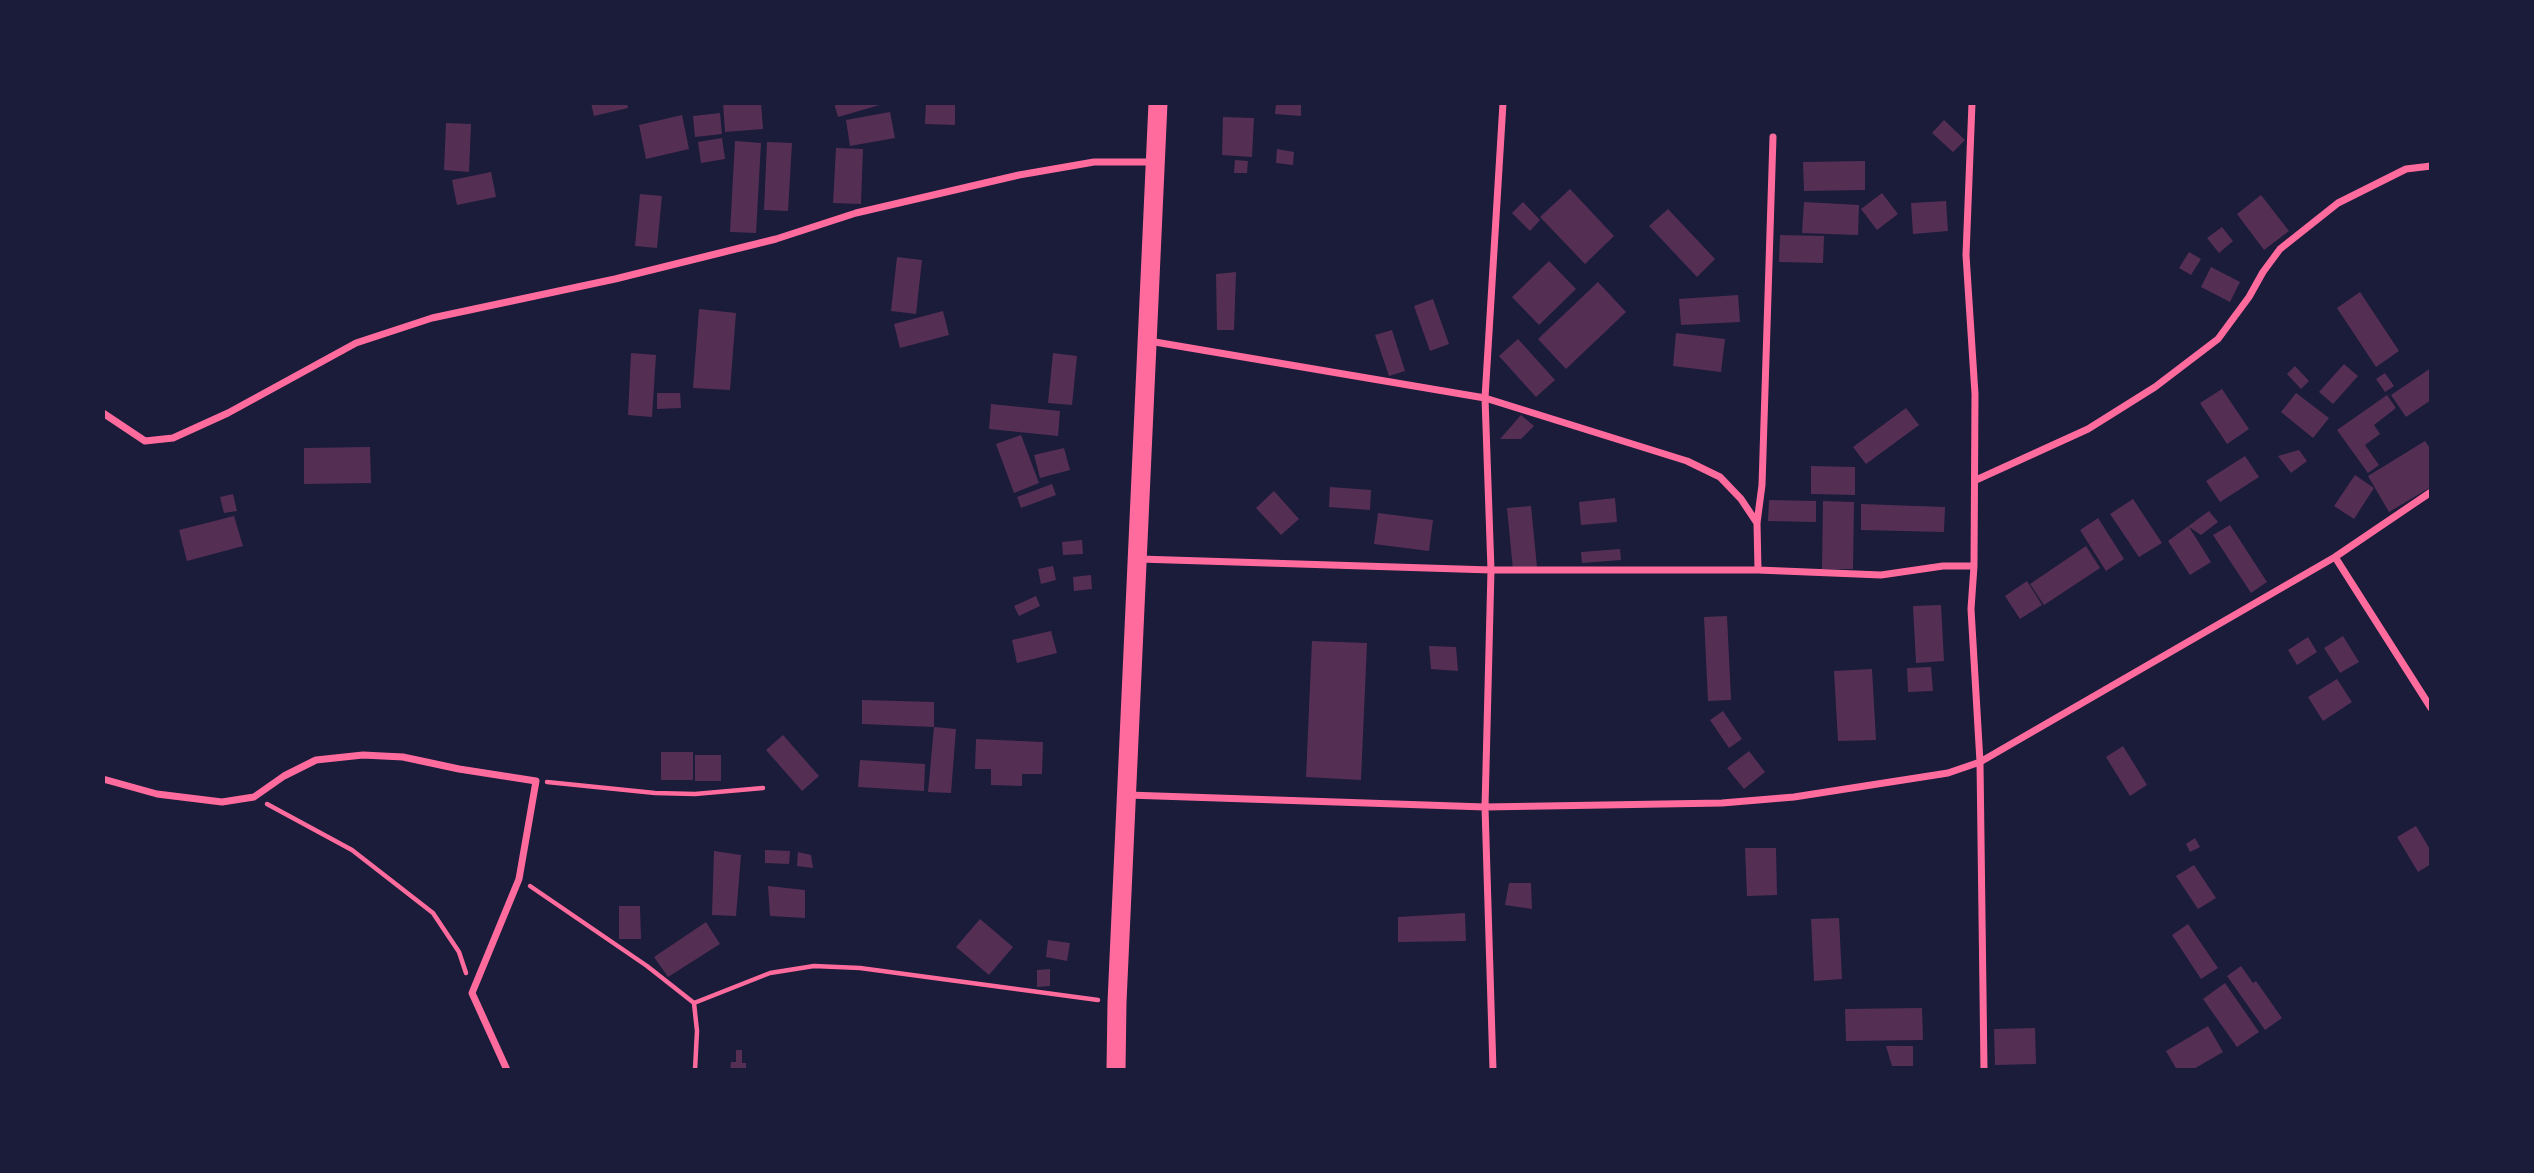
<!DOCTYPE html>
<style>
body{margin:0}
#map{position:relative;width:2534px;height:1173px;overflow:hidden;background:#1b1b3a;font-family:Commissioner,sans-serif}
canvas{display:block}
.frame{position:absolute;inset:0;border:105px solid #1b1b3a;pointer-events:none}
</style>
<div id="map">
<canvas width="2534" height="1173"></canvas>
<div class="frame"></div>
</div>
<script>
const context = document.querySelector('canvas').getContext('2d');
context.lineJoin = 'round';
function fill(path, color) {
  context.fillStyle = color;
  context.fill(path, 'evenodd');
}
function strokePath(path, color, width, dash) {
  context.strokeStyle = color;
  context.lineWidth = width;
  context.lineCap = dash ? 'butt' : 'round';
  context.setLineDash(dash || []);
  context.stroke(path);
}
fill(new Path2D(`
 M591,103H627L628,108L594,116Z
 M723,103H761L763,129L725,132Z
 M834,103H883V104L838,117Z
 M926,103H955V125L925,124Z
 M1276,103H1301V116L1275,114Z
 M890,112L895,138L850,146L846,120Z
 M720,113L722,134L695,137L693,116Z
 M682,115L689,149L646,159L639,125Z
 M1223,117L1254,118L1252,157L1222,155Z
 M1944,120L1965,140L1953,152L1932,133Z
 M446,123L471,124L469,172L444,170Z
 M722,138L725,159L701,163L698,142Z
 M735,141L761,143L756,233L730,232Z
 M767,142L792,143L788,211L764,210Z
 M836,148L863,149L861,204L833,203Z
 M1277,149L1294,152L1293,165L1276,163Z
 M1235,160L1248,161L1247,173H1234Z
 M1865,161V190L1804,191L1803,162Z
 M491,172L496,197L457,205L452,180Z
 M1570,189L1614,236L1585,264L1540,217Z
 M1882,193L1898,214L1877,230L1861,209Z
 M640,194L662,196L657,248L635,246Z
 M2261,195L2289,231L2264,250L2237,214Z
 M1946,201L1948,231L1913,234L1911,203Z
 M1523,202L1540,220L1530,231L1512,213Z
 M1804,202L1859,205L1858,235L1802,233Z
 M1668,209L1715,259L1697,277L1649,226Z
 M2222,227L2233,241L2219,253L2207,238Z
 M1780,235L1824,236L1823,263L1779,262Z
 M2189,252L2201,259L2191,275L2179,268Z
 M897,257L922,260L916,314L891,311Z
 M1549,261L1576,289L1539,325L1512,297Z
 M2211,267L2240,282L2230,302L2201,287Z
 M1236,272L1234,330H1217L1216,274Z
 M1598,282L1626,312L1566,369L1538,339Z
 M2360,292L2399,351L2376,367L2337,308Z
 M1738,295L1740,322L1681,325L1679,299Z
 M1433,299L1449,344L1430,351L1414,306Z
 M699,309L736,313L730,390L693,388Z
 M943,311L949,335L900,348L894,324Z
 M1392,330L1405,371L1389,376L1375,335Z
 M1676,333L1725,339L1721,372L1673,366Z
 M1518,339L1555,380L1536,397L1499,356Z
 M631,353L656,355L652,417L628,415Z
 M1053,353L1077,356L1072,405L1048,403Z
 M2344,364L2358,376L2333,404L2319,392Z
 M2295,366L2309,381L2301,389L2287,374Z
 M2431,368V400L2406,417L2391,395Z
 M2385,373L2394,386L2385,392L2376,379Z
 M2222,389L2249,429L2227,444L2200,403Z
 M657,393H680L681,408L657,409Z
 M2296,393L2329,418L2313,438L2281,412Z
 M2387,395L2396,408L2374,425L2380,434L2365,445L2379,465L2368,473L2337,430Z
 M991,404L1060,411L1058,436L989,429Z
 M1906,408L1919,425L1866,464L1853,447Z
 M1521,415L1534,426L1521,439H1500Z
 M1021,435L1039,483L1014,493L996,444Z
 M2425,441L2431,450V487L2389,512L2368,476Z
 M370,447L371,483L304,484V448Z
 M1064,448L1070,470L1040,478L1034,455Z
 M2299,450L2307,461L2291,473L2278,456Z
 M2245,456L2259,477L2220,502L2206,481Z
 M1811,466L1855,467V495L1811,494Z
 M2355,475L2374,488L2354,519L2334,506Z
 M1052,484L1056,495L1021,508L1017,497Z
 M1330,487L1371,490L1370,510L1329,507Z
 M1274,491L1299,519L1281,535L1256,508Z
 M233,494L237,511L224,513L220,497Z
 M1615,498L1617,522L1581,525L1579,502Z
 M2133,499L2162,543L2139,557L2110,514Z
 M1769,500L1816,501V522L1768,521Z
 M1823,501L1854,502L1853,569H1822Z
 M1861,504L1945,507L1944,532L1861,530Z
 M1531,506L1537,567L1513,570L1507,508Z
 M2209,511L2218,522L2201,535L2189,527L2211,562L2190,575L2168,541Z
 M1378,513L1433,520L1429,551L1374,544Z
 M234,516L243,546L187,561L179,530Z
 M2098,518L2124,559L2106,571L2080,530Z
 M2230,525L2267,582L2251,593L2213,535Z
 M1082,540L1083,554L1063,555L1062,542Z
 M2086,546L2100,568L2044,605L2030,584Z
 M1620,549L1621,560L1582,563L1581,552Z
 M1053,566L1056,580L1041,584L1038,569Z
 M1091,575L1092,589L1074,591L1073,577Z
 M2027,581L2042,605L2020,619L2005,596Z
 M1036,596L1040,606L1019,616L1014,606Z
 M1941,605L1944,661L1916,663L1913,606Z
 M1727,616L1731,700L1708,701L1704,617Z
 M1051,631L1057,653L1017,663L1012,640Z
 M2343,636L2359,662L2340,673L2324,648Z
 M2308,637L2317,652L2297,665L2288,650Z
 M1312,641L1367,643L1361,780L1306,777Z
 M1429,646L1456,647L1458,671L1431,669Z
 M1931,667L1933,691L1908,692L1907,668Z
 M1872,669L1876,740L1838,741L1834,671Z
 M2337,679L2352,702L2323,721L2308,697Z
 M862,700L934,702V727L956,729L951,793L928,792L934,727L862,724Z
 M1723,711L1742,739L1729,748L1710,720Z
 M783,735L819,776L802,791L766,750Z
 M976,739L1043,742L1042,774H1022V786L991,785V769H975Z
 M2123,746L2147,785L2130,796L2106,757Z
 M1749,751L1765,772L1744,789L1727,768Z
 M661,752H693V780H661Z
 M695,755H721V781H695Z
 M860,760L925,764L924,791L858,787Z
 M2416,826L2431,851V864L2418,872L2397,837Z
 M2195,838L2200,847L2190,852L2186,844Z
 M1745,848H1776L1777,895L1747,896Z
 M765,850L790,851L789,864L765,863Z
 M714,851L741,855L736,916L712,915Z
 M798,852L811,855L813,868L797,866Z
 M2194,865L2216,898L2198,909L2176,876Z
 M1509,883H1531L1532,909L1505,905Z
 M768,886L805,890V918L770,916Z
 M619,906H640L641,939H619Z
 M1465,913L1466,941L1398,942V917Z
 M1839,918L1842,979L1814,981L1811,919Z
 M980,919L1013,947L989,975L956,947Z
 M706,922L720,944L668,977L654,957Z
 M2188,924L2218,968L2201,979L2172,935Z
 M1048,940L1070,943L1067,961L1046,957Z
 M2241,966L2253,983L2256,981L2282,1018L2265,1030L2227,976Z
 M1050,969V986L1037,987V970Z
 M2225,983L2259,1032L2237,1047L2203,999Z
 M1922,1008L1923,1040L1846,1041L1845,1009Z
 M2208,1026L2223,1052L2192,1070H2177L2166,1051Z
 M2035,1028L2036,1064L1995,1065L1994,1029Z
 M1886,1046H1913V1066H1892Z
 M736,1050H742V1063H746V1070H730L731,1062H736Z`), '#542f53');
strokePath(new Path2D(`
 M547,782L655,793L695,794L763,788
 M267,804L352,850L433,913L459,952L466,973
 M530,886L647,966L694,1003L697,1031L695,1070
 M694,1003L770,973L814,966L860,968L1098,1000`), '#ff6b9d', 4.5);
strokePath(new Path2D(`
 M1972,103L1966,255L1975,394L1974,566L1971,609L1980,762L1984,1070
 M1773,137L1762,485L1757,523L1758,570L1881,575L1943,566H1974
 M1149,341L1485,398L1687,461L1720,477L1741,499L1757,523
 M103,413L145,441L173,438L228,413L356,343L432,318L615,279L776,239L856,213L1019,175L1094,162H1152
 M1976,480L2088,429L2155,387L2218,339L2249,297L2263,272L2280,249L2338,203L2406,169L2431,166
 M2335,557L2431,708
 M1139,559L1491,570H1758
 M103,779L157,794L222,802L254,797L284,776L316,760L363,755L403,757L459,769L536,781L519,879L472,993L507,1070
 M1128,795L1485,807L1722,803L1794,797L1948,773L1980,762L2335,557L2431,492
 M1493,1070L1485,807L1491,570L1485,398L1503,103`), '#ff6b9d', 7);
strokePath(new Path2D(`
 M1116,1070L1117,1002L1158,103`), '#ff6b9d', 19);
</script>
